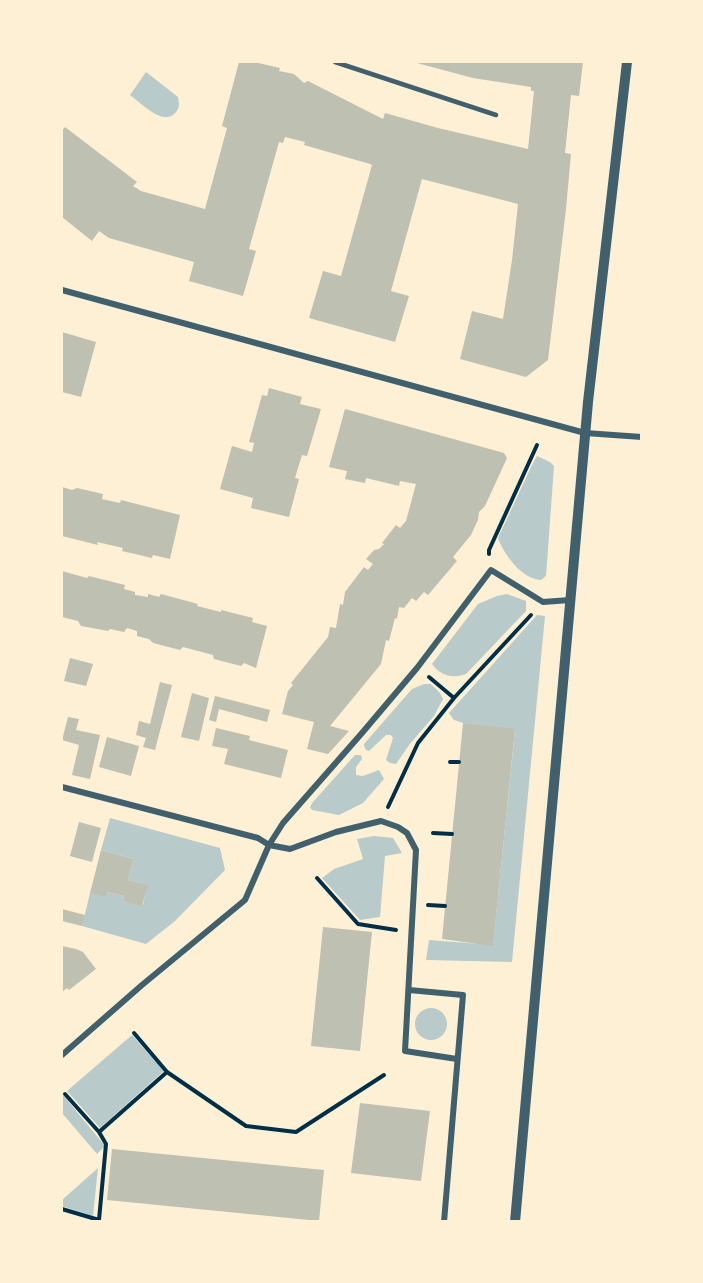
<!DOCTYPE html>
<style>
body{margin:0}
#map{position:relative;width:703px;height:1283px;overflow:hidden;background:#fdf0d5;font-family:"Fira Sans",sans-serif}
canvas{display:block}
.frame{position:absolute;inset:0;border:63px solid #fdf0d5;pointer-events:none}
</style>
<div id="map">
<canvas width="703" height="1283"></canvas>
<div class="frame"></div>
</div>
<script>
const context = document.querySelector('canvas').getContext('2d');
context.lineJoin = 'round';
function fill(path, color) {
  context.fillStyle = color;
  context.fill(path, 'evenodd');
}
function strokePath(path, color, width, dash) {
  context.strokeStyle = color;
  context.lineWidth = width;
  context.lineCap = dash ? 'butt' : 'round';
  context.setLineDash(dash || []);
  context.stroke(path);
}
fill(new Path2D(`
 M146,72L178,97C179,103 180,107 176,112C164,128 140,102 130,95Z
 M537,456L550,462L554,466L546,576L541,580C522,579 504,555 498,538L532,465Z
 M507,594L526,601V611L466,674C452,679 441,676 432,664L478,604L497,596Z
 M537,615L545,616L512,962L426,960L429,940L493,945L515,730L463,723L454,720L449,713Z
 M424,684H431L440,693L443,699L434,716L409,745L396,764L390,763L386,760L393,738L391,735H386L369,751L366,750L364,746V744L412,689Z
 M355,755H361L362,759L356,767V775L363,776L379,770L384,779L363,803L339,815L312,810L310,807L313,802Z
 M110,818L220,848L225,870L175,921L146,944L82,926L90,893L107,892L124,896L123,901L143,905L147,885L128,880L134,859L101,850Z
 M374,836L393,838L402,853L385,856L380,917L360,920L322,878L334,869L363,859L357,839Z
 M415 1024a16 16 0 1 1 32 0a16 16 0 1 1-32 0Z
 M132,1035L164,1071L100,1128L67,1091Z
 M63,1095L105,1146L97,1154L62,1113V1097Z
 M98,1168L93,1216L62,1206V1200Z`), '#b9caca');
fill(new Path2D(`
 M239,62H254L280,68L279,71L294,74L304,83L308,81L383,119L385,113L438,128L528,149L534,91H531V87L473,78L413,62H583L579,96L571,95L565,153L571,154L566,209L548,360L526,377L460,359L472,311L503,319L512,260L518,204L422,179L391,291L409,296L395,342L309,318L323,271L341,276L372,165L370,164L304,145L305,142L285,137L283,143L279,142L249,249L256,251L243,296L189,281L194,262L109,238L99,231L92,241L62,217V131L65,127L137,182L133,186L141,191L205,209L227,128L222,126Z
 M62,332L96,342L81,397L62,392Z
 M269,388L302,397L300,404L321,409L307,456L302,455L295,478L299,479L289,517L251,508L253,498L220,489L232,446L252,452L254,443L249,442L262,395L267,396Z
 M345,409L504,453L507,458L485,506L479,512L478,520L471,535L453,557L457,561L428,595L424,592L416,601L412,598L404,608L399,607L397,619L395,618L389,641L386,640L381,664L330,726L349,731L328,754L307,749L314,722L282,714L288,691L293,685L291,683L328,637L330,627L336,628L340,604L343,605L345,592L364,567L368,570L373,564L366,559L374,550L379,549L384,544L382,543L396,525L400,528L406,521L416,484L400,481L399,486L366,478L365,483L345,479L347,471L329,467Z
 M62,487L72,490L77,488L103,494L102,499L120,503L121,500L180,515L170,559L153,555L152,558L122,551L123,548L97,542L98,545L62,536Z
 M62,571L87,578L89,576L125,585L124,589L135,592V595L148,597V594L159,597L161,594L198,604L197,606L221,612V610L253,618L252,622L267,626L256,668L244,663L241,666L214,659L213,655L183,647L180,650L153,643L149,639L137,636V631L127,628L124,632L110,629L108,631L81,626L78,621L62,617Z
 M70,658L93,664L86,686L64,681Z
 M160,682L172,685L155,750L143,747L146,738L136,735L139,721L150,724Z
 M192,693L209,698L199,741L181,737Z
 M215,696L270,710L267,722L219,709L216,722L209,720Z
 M68,717L79,719L76,730L100,735L90,779L72,775L79,745L62,740Z
 M463,723L515,729L493,946L442,939Z
 M216,728L250,736L249,740L288,750L281,778L224,764L228,749L212,746Z
 M107,737L139,746L131,776L99,767Z
 M79,822L101,828L92,862L70,856Z
 M101,850L134,859L128,880L148,885L142,906L123,901L124,896L107,892L105,897L90,893Z
 M62,909L85,915L82,926L62,921Z
 M323,927L372,932L360,1051L311,1046Z
 M62,946L76,949L83,952L96,969L69,990L67,988L62,992Z
 M360,1103L430,1111L421,1181L351,1173Z
 M112,1149L324,1170L319,1221L107,1200Z`), '#bec0b2');
strokePath(new Path2D(`
 M489,554V550L537,445
 M429,677L454,698
 M450,762H459
 M388,807L418,743L454,698L531,615
 M433,833L452,834
 M317,878L358,924L396,930
 M428,905L445,906
 M134,1033L167,1072L246,1126L296,1132L384,1075
 M65,1094L99,1132L167,1072
 M62,1209L99,1220L106,1144L99,1132`), '#003049', 4);
strokePath(new Path2D(`
 M335,62L496,115`), '#3f606c', 4.5);
strokePath(new Path2D(`
 M62,290L585,433L642,437
 M62,787L258,838L269,845L290,849L336,832L381,821L398,827L407,833L416,850L405,1051L457,1059
 M409,990L463,995L444,1222
 M62,1055L142,985L245,900L269,845L283,823L362,733L417,668L491,570L543,602L570,600`), '#3f606c', 6);
strokePath(new Path2D(`
 M515,1222L588,402L627,62`), '#3f606c', 10);
</script>
